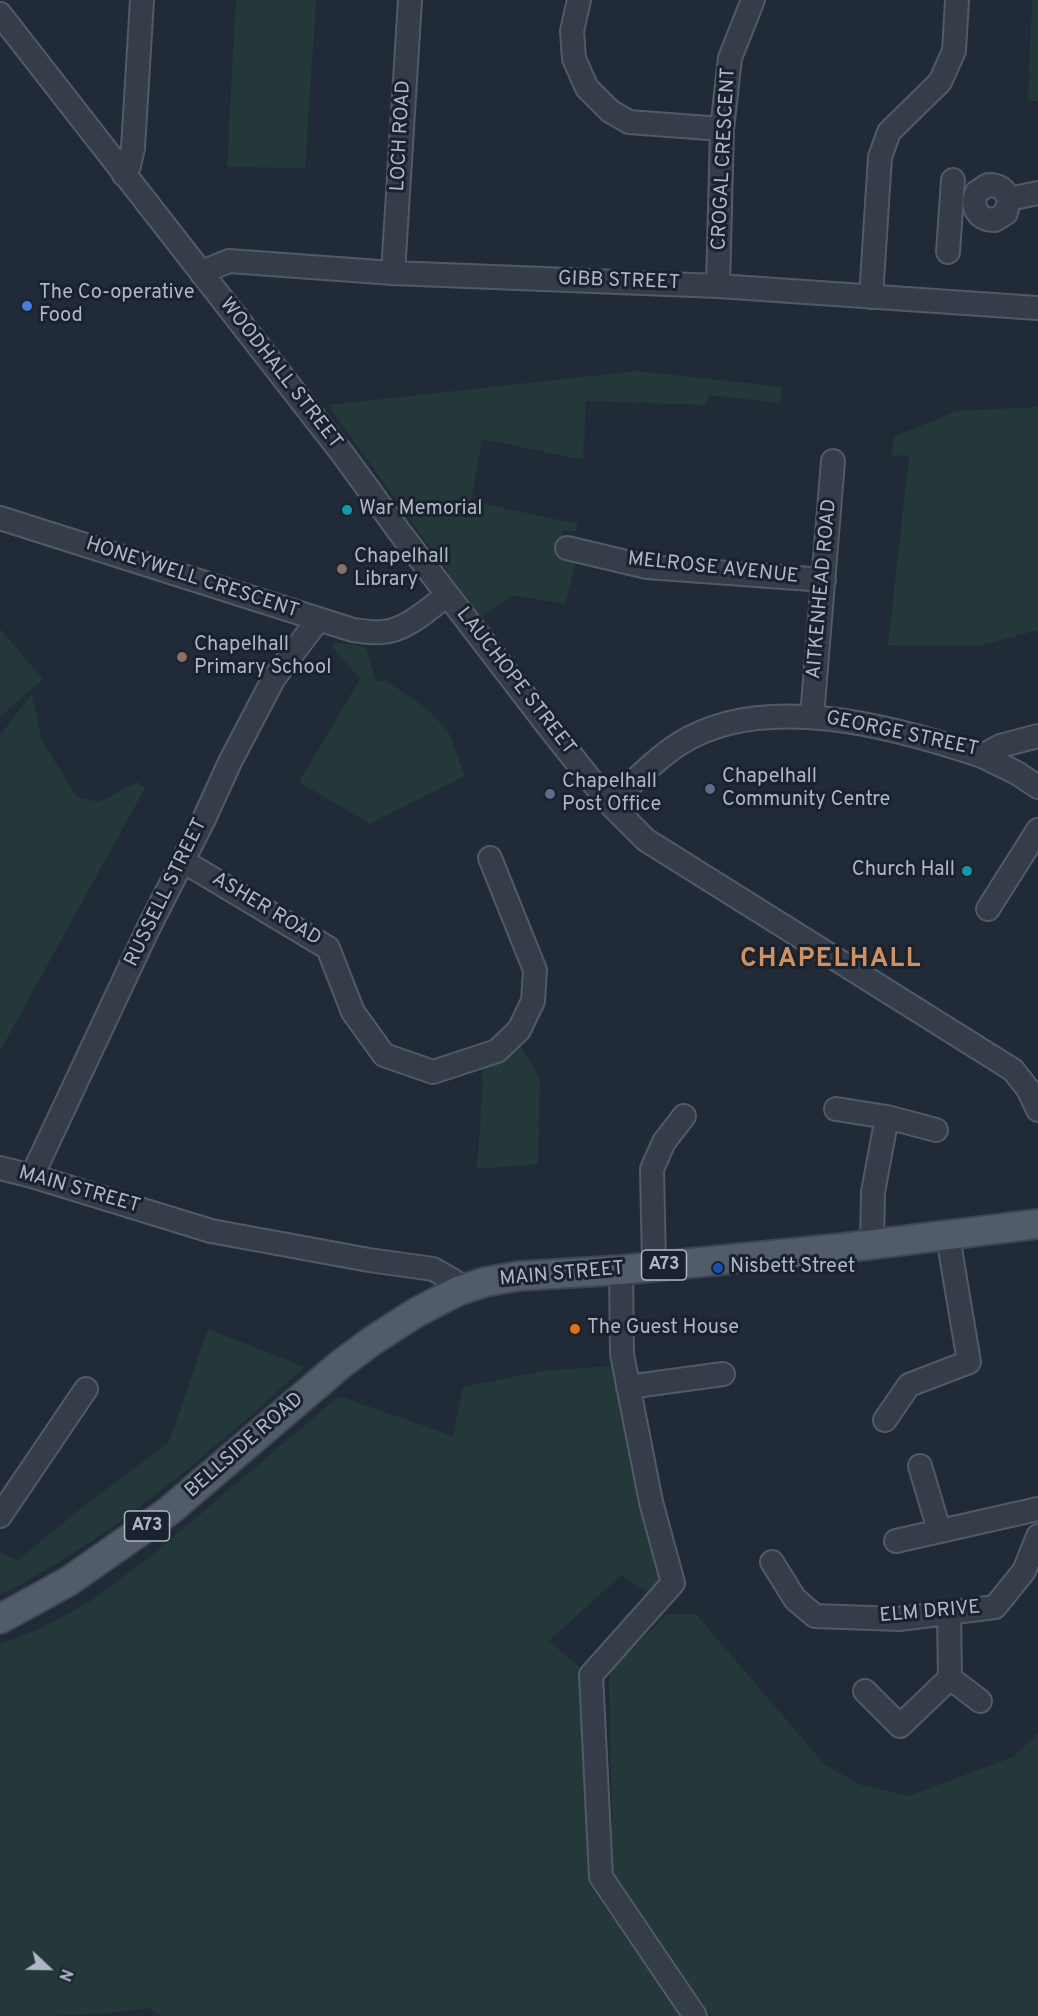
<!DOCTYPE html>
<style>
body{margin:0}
#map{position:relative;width:1038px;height:2016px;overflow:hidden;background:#212b38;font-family:Overpass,sans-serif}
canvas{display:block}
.north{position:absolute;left:18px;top:1938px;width:60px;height:60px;-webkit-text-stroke:4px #1a222d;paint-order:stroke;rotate:112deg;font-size:16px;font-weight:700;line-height:24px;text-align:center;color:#afb7c5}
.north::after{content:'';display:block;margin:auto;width:21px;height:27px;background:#afb7c5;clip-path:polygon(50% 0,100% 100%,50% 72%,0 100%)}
</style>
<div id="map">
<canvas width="1038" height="2016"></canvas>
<div class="north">N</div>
</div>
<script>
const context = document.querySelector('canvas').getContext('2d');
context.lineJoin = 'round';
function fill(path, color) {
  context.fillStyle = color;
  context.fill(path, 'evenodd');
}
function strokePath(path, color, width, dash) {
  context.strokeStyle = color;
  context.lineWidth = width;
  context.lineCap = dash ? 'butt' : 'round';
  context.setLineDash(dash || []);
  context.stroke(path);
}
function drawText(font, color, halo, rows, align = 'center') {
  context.font = font + ' Overpass,sans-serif';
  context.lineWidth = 6;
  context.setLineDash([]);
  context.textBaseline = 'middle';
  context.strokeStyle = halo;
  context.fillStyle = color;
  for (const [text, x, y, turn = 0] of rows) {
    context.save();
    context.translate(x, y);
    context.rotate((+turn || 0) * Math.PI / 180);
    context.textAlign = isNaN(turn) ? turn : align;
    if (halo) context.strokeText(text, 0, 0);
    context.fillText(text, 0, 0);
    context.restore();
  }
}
fill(new Path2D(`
 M236,0H316L305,168L227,167Z
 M1032,0H1038V101H1028Z
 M637,371L782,387L780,403L709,395L706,405L586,401L583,460L482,439L471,501L578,524L575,531H562L560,554L577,558L565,604L513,595L480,617L328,405Z
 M1038,407V630L978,646L888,645L909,456L892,455L894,437L956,411Z
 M0,629L43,679L0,717Z
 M333,642L366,647L376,682L385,680L426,708L448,731L465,776L370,824L299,782L360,679L334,649Z
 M32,694L42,741L77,797L99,802L137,782L145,788L0,1051V735Z
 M520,1045L540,1078L538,1164L477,1169L483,1084L481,1072Z
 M208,1329L305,1367C210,1452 114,1538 0,1595V1552L18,1560L84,1506L169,1442Z
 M612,1366L617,1377L661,1578L653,1596L621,1575L549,1641L584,1671L582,1745L591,1887L681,2016H162L148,2008C99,2016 50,2016 0,2016V1644L40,1629L92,1600L151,1556L339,1396L453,1436L463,1387L542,1371Z
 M667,1614H696L825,1765L861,1785L909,1796L1013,1757L1038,1733V2016H711L613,1873L609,1671Z`), '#24383a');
const minor = new Path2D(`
 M579,0L572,31L574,59L587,88L610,111L629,122L722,129
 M0,14L342,453L398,530L548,726L610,804L646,840L1013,1070L1028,1089L1038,1110
 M124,175L129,166L133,148L142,0
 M1009,199C1005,189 999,185 988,185L977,192C970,207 978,220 995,220L1006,213L1009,199L1038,193
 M948,252L953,180
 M393,273L410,0
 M202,274L212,268L229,261L393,273L718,286L1038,308
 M718,286L722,129L730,58L753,0
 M871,297L880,157L889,132L940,82L954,51L957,0
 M0,518L353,630C362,631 372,633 382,632C405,631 429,609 447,595
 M567,548L647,567L824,580
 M812,716L833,461
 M982,756L1017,773L1038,787
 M610,804C632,784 654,760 679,744C763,690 895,727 982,756L1000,746L1038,736
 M183,861L328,948L353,1012L384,1055L433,1072L497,1051L519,1030L533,1001L535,970L490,858
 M988,909L1038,830
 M836,1109L887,1117
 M0,1168L32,1176L211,1231L369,1260L433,1269L454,1281L458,1291
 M32,1176L148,929L204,819L230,762L274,678L318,620
 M872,1245L873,1192L887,1117L936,1130
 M654,1266L652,1169L664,1142L684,1116
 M621,1270L622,1354L651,1502L673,1583L591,1675L601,1877L695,2016
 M628,1387L723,1374
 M885,1420L909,1385L969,1362L948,1237
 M920,1466L939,1530
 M0,1516L86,1389
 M896,1541L1038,1509
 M772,1562L795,1599L815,1616L899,1619L995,1607L1024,1571L1038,1536
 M950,1678L980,1701
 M865,1691L900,1726L950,1678L949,1613`);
const major = new Path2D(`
 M0,1619L69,1581L169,1511L341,1364L372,1341L417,1312L458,1291L485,1282L519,1276L621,1270L843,1248L1038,1224`);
strokePath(minor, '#525a66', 26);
strokePath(major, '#3e4652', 32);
strokePath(minor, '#353d48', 22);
strokePath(major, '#525c69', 28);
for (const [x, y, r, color] of [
 [27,306,6,"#3f7fe0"],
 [347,510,6,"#0f9aa8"],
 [342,569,6,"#8d6e63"],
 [182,657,6,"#8d6e63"],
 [710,789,6,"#5c6f8a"],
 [550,794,6,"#5c6f8a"],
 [967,871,6,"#0f9aa8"],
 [718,1268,6,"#1a4fb4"],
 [575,1329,6,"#e8710a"]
]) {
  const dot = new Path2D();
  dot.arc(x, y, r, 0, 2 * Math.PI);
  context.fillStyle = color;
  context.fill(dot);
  strokePath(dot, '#1a222d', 2);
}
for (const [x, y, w] of [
 [664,1265,45],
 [147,1526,45]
]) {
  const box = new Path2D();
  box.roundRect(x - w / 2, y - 15, w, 30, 4.5);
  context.fillStyle = '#1a222d';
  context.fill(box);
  strokePath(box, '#afb7c5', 1.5);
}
drawText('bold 18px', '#afb7c5', null, [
 ["A73",664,1265],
 ["A73",147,1526]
]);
drawText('20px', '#afb7c5', '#1a222d', [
 ["LOCH ROAD",402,136,-87],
 ["CROGAL CRESCENT",725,159,-87],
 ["GIBB STREET",619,282,2],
 ["WOODHALL STREET",280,374,52],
 ["MELROSE AVENUE",713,569,6],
 ["HONEYWELL CRESCENT",192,579,18],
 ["AITKENHEAD ROAD",823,589,-85],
 ["LAUCHOPE STREET",515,682,52],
 ["GEORGE STREET",902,735,12],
 ["RUSSELL STREET",167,893,-64],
 ["ASHER ROAD",266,910,31],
 ["MAIN STREET",79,1191,16],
 ["MAIN STREET",562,1275,-5],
 ["BELLSIDE ROAD",245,1446,-41],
 ["ELM DRIVE",930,1613,-5]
]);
drawText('20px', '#afb7c5', '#1a222d', [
 ["The Co-operative",39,294],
 ["Food",39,317],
 ["War Memorial",359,510],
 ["Chapelhall",354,558],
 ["Library",354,581],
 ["Chapelhall",194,646],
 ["Primary School",194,669],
 ["Chapelhall",722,778],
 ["Community Centre",722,801],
 ["Chapelhall",562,783],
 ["Post Office",562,806],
 ["Church Hall",955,871,"right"],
 ["Nisbett Street",730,1268],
 ["The Guest House",587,1329]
], 'left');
context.letterSpacing = '1.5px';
drawText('bold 26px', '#d1905e', '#1a222d', [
 ["CHAPELHALL",831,961]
]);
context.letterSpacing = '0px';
</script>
